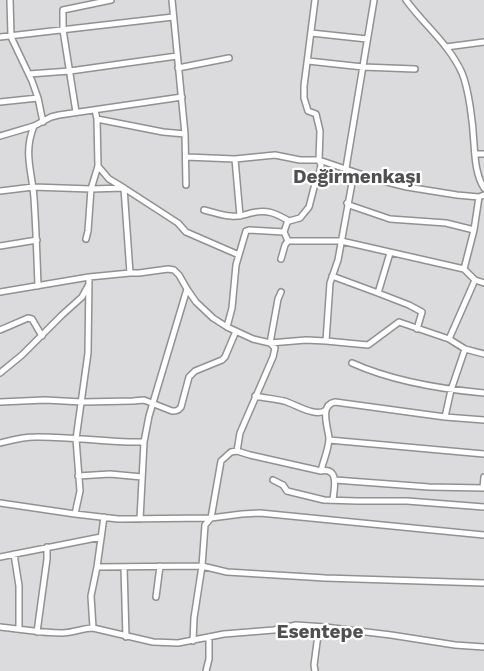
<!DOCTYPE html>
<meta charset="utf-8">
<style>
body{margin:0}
canvas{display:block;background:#eee4e9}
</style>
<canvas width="484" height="671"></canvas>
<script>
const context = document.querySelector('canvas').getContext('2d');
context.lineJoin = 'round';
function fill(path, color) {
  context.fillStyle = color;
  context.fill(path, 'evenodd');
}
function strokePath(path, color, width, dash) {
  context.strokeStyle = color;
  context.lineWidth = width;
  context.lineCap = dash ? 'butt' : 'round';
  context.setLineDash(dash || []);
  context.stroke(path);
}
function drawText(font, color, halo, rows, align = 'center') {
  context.font = font + ' "Work Sans",sans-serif';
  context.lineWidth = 4.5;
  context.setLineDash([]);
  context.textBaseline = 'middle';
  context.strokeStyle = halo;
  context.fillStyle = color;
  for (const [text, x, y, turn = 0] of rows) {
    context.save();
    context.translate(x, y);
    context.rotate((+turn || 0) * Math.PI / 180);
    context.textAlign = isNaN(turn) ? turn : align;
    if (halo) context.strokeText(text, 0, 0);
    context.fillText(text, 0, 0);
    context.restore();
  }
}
fill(new Path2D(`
 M0,0H484V671H0Z`), '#dbdadc');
const minor = new Path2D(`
 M10,0L11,35L12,39L32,81L38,98L43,122
 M172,0L185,134L186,185
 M406,0C424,25 449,44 462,73C469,90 473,124 474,144C475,158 476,176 484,188
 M311,33L367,39
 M0,37L173,17
 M446,47L484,42
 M308,61L363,67L415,69
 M178,68L229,58
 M29,74L70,71L177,56
 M0,102L38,98
 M76,112L63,30V10L111,0
 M97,119L163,132L185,134
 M34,126C23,153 32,171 34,198C36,227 37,257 38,286
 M0,136L34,126L51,117L59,115L182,97
 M475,154H484
 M186,157L235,159L275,155L300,160H319L375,179L407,187L457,195L479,197L484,195
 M235,159L240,216
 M98,166L109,179L124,188L130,273
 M346,168L374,0
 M0,191L33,187L91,189L124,188L178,223L186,232L239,255
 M479,197L474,230L464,269L475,280L484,283
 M347,203L349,205L390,219L446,223L474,230
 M204,210C213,212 222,216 231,216C238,217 245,215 251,213C267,209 275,213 289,221
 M86,239L88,231L91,189L98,166L97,119L95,110
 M288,241H341L464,269
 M0,246L37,240
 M281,259L285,245L288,241L284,232L287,223L289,221L300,218L309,207L317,176L320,171L321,165L319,160L320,131L316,114L308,111L304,98V86L315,0
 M332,276L378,293L409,305L422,312L417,329
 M475,280L449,339L465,349L484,354
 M0,292L89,277L130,273H139L168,269L174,270L179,275L187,289L196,302L213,318L227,327L253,339L270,343L306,340L326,341L368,345L399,322L449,339
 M378,293L390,253
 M227,327L232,308L236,265L246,231L249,230L284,232
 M0,330L28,318L32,319L42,336
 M326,341L330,283L338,260L354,172
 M352,363C392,381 440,389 484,393
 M0,373L22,355L62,315L82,297L88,286
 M255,396C265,398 275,399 284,401C295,404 316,418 326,410
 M0,402L45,400L82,402L133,401L144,400L172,411C176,411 178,411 181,407L189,377L195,371L222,360L225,357L236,331
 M445,417L451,390L465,349
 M329,440L484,454
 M0,443C12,440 23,437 35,437C71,436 108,443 144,442
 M237,451L250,455L321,471C340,467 334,489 333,500
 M321,471C323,461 329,449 329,438C328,427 319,405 335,402L445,417L484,420
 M78,476L110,474L142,477
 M273,480L283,485L287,491L324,500L357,501H407L484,507
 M335,480L429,487L484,488
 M483,488L484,477
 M0,503L75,514L118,519L211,518L242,514L260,513L484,535
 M75,514L80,491L76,439L88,353L89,277
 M140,519L144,442L149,416L187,289
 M14,554L19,586V629
 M0,557L101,537
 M97,567L202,566L227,572L325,578L484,583
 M124,567L126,637
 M156,597L160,566
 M0,627C21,629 41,633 62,633C73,633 83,628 93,628L153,642L178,643L224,634L274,630L296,625L325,627L391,635L455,645L484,647
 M93,628L91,596L97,567L104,517
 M37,632L47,559V547
 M193,641L194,618L202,566L205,525L211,518L221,461L231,452L237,451L240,433L273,357L275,348L270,343L278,299L281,292
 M206,671L209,659V637
 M315,671L314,665L319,627`);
strokePath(minor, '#919191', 8);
strokePath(minor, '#fff', 5);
drawText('bold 19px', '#505050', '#fff', [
 ["Değirmenkaşı",357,177],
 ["Esentepe",320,632]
]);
</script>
